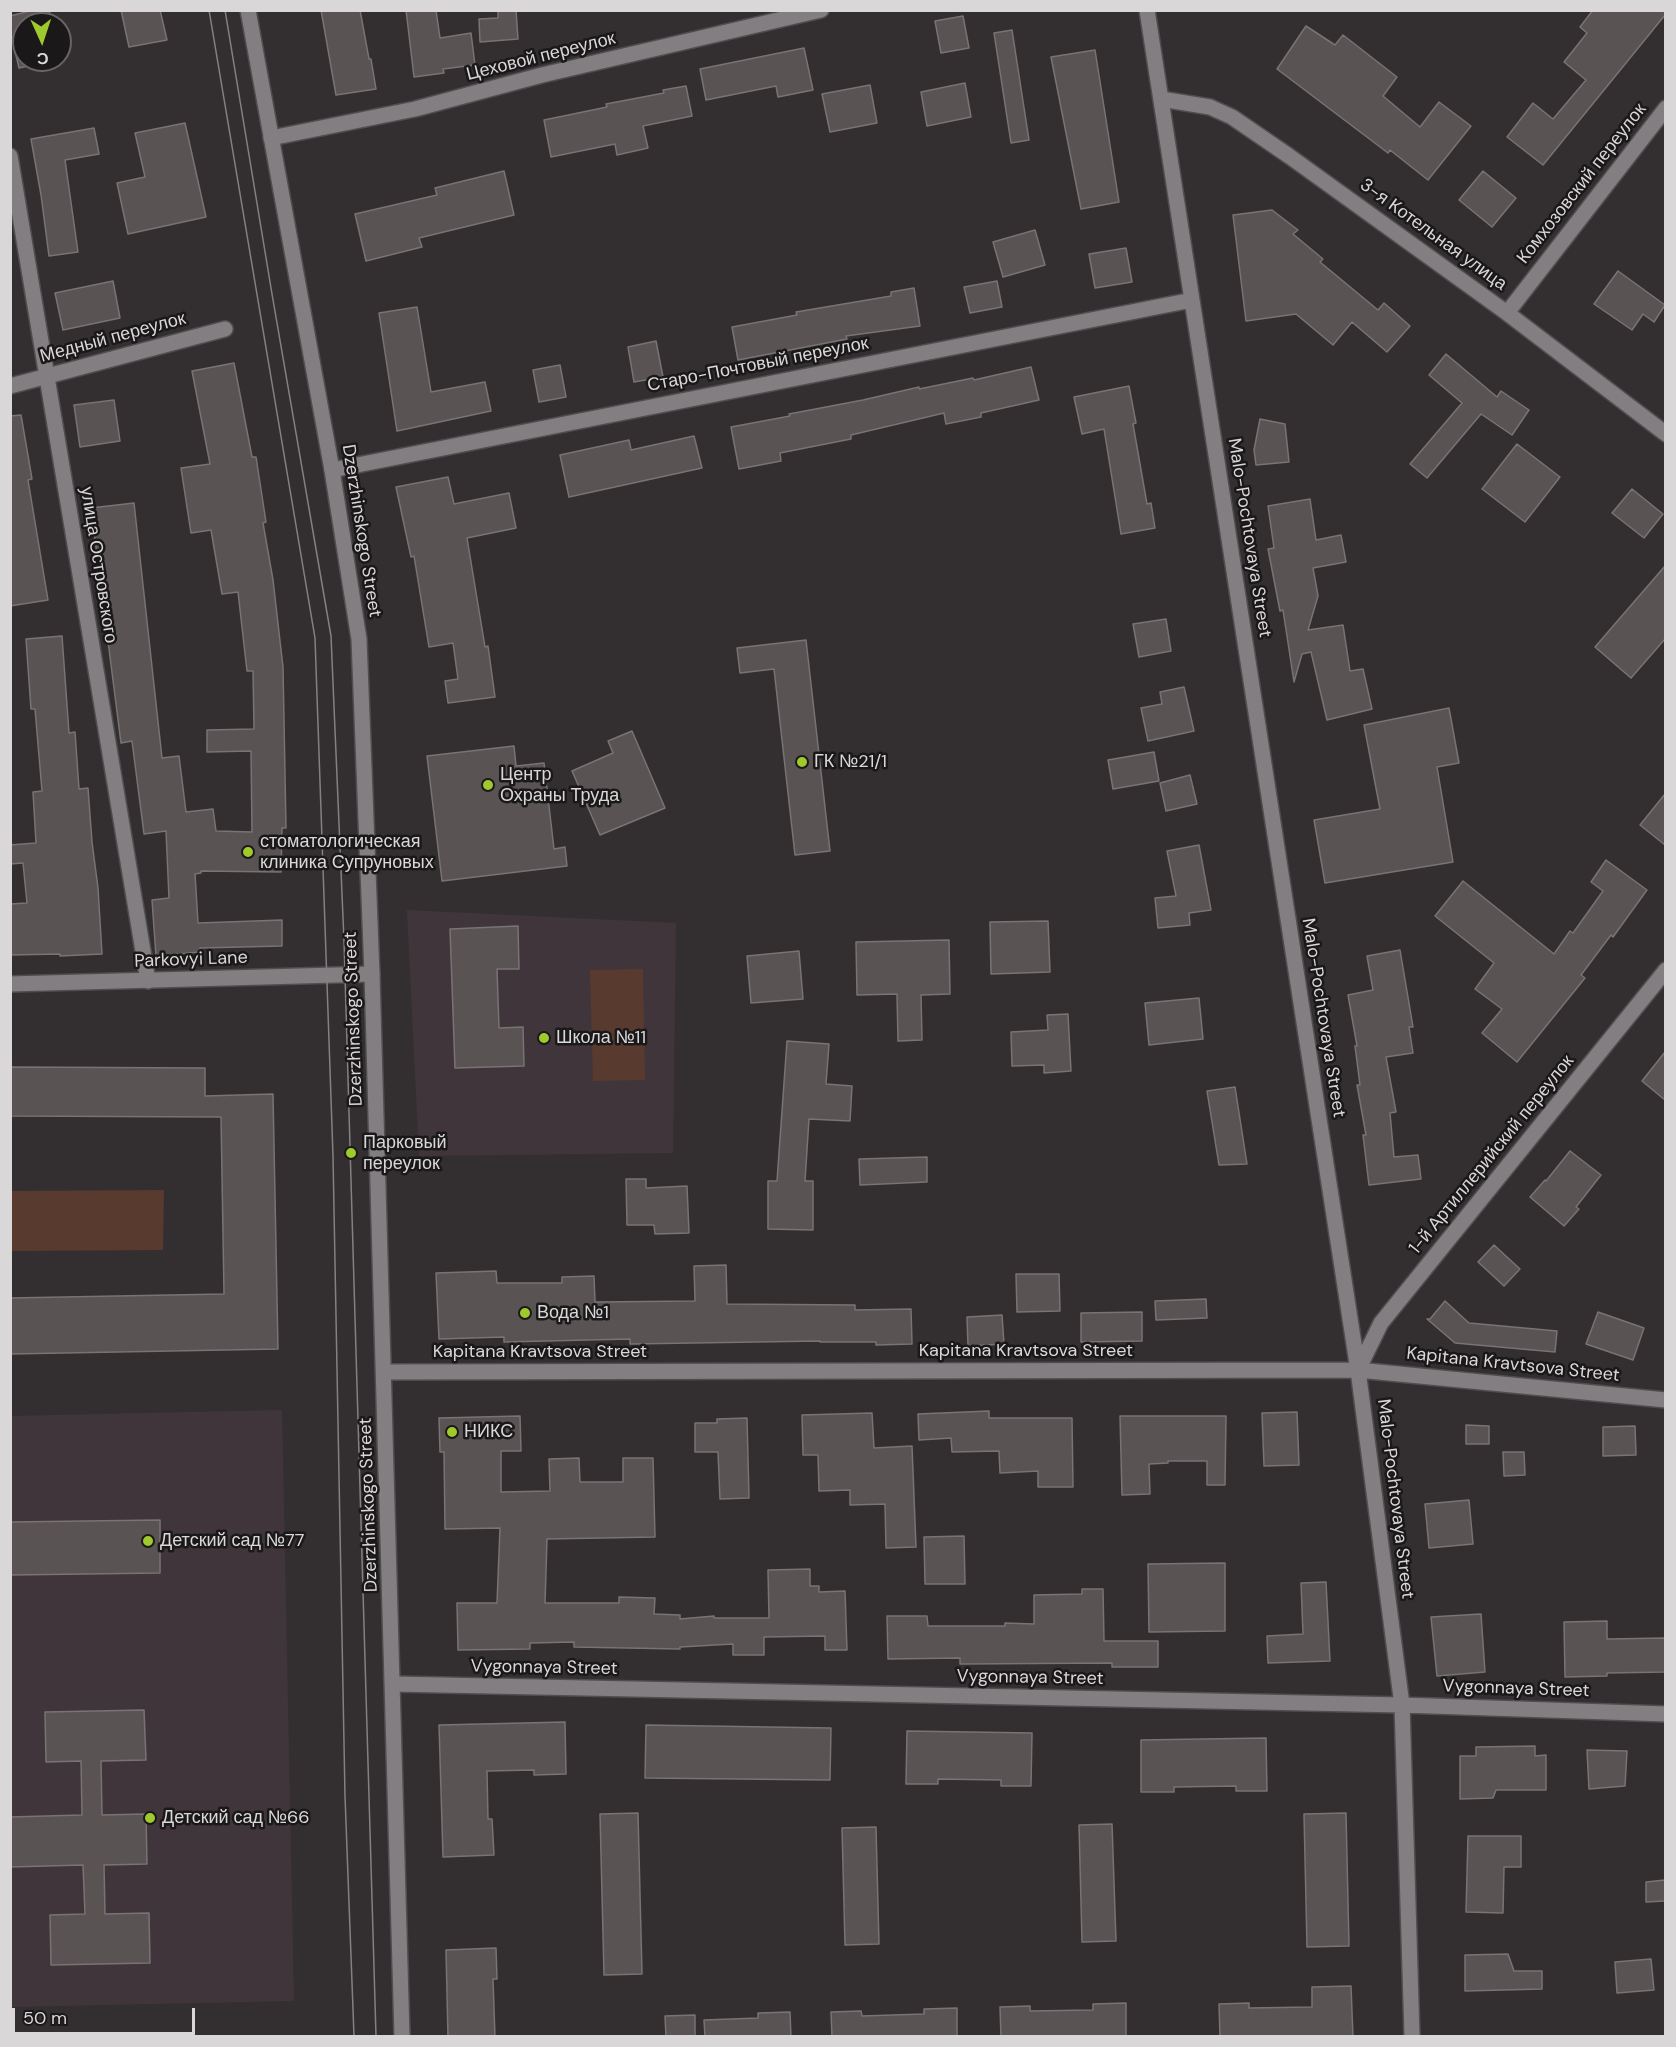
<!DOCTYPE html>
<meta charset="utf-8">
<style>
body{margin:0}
#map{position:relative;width:1676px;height:2047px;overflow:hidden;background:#332f31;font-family:"DM Sans",sans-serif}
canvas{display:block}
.frame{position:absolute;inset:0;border:12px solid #dad7d9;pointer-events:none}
.north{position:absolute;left:12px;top:12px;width:60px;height:60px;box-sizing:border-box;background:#1a1819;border:2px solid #676466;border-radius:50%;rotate:177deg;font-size:16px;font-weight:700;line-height:24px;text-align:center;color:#dad7d9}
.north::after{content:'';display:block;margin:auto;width:21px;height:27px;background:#9fca2d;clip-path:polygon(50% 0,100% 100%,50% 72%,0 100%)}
.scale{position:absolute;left:12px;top:2008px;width:183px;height:27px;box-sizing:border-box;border:3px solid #dad7d9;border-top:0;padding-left:8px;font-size:18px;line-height:21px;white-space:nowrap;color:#dad7d9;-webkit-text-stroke:4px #1a1819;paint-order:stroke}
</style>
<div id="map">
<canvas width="1676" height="2047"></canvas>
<div class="frame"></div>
<div class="north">С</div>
<div class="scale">50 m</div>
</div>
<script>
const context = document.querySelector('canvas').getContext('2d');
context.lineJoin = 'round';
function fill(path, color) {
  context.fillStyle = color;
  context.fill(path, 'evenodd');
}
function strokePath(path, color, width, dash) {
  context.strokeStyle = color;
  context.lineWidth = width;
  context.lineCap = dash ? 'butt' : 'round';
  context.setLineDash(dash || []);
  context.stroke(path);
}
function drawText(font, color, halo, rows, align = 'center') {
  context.font = font + ' "DM Sans",sans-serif';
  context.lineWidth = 5;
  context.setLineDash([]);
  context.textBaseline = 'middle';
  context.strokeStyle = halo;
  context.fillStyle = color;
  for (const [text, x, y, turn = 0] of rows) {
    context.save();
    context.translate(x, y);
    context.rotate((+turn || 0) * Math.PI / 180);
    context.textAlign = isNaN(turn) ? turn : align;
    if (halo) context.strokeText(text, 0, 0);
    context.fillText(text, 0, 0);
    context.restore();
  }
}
fill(new Path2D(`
 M407,910L676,923L673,1153L419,1156Z
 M282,1410L294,2001L11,2007L10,1416Z`), '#40353b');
fill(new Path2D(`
 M643,969L645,1080L593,1081L590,970Z
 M164,1190L163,1250L11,1251V1191Z`), '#593a2e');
const building = new Path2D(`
 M34,10H49L52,24H24V60H56L19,68L10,29V16Z
 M121,10H160L167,40L129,47Z
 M321,10H360L369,59H371L376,89L336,95Z
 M406,10H436L440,38L471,33L475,65L443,69L444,73L414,77Z
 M498,10H516L518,39L480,42L479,19L498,18Z
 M1593,10H1665V15L1543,165L1507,137L1533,103L1553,119L1586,80L1564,62L1587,33L1580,27Z
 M963,16L969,48L941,53L935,21Z
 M1306,26L1335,45L1343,35L1397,77L1383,96L1420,127L1439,102L1471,126L1428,180L1390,150L1388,153L1277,69Z
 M1012,30L1029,140L1011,143L994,33Z
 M804,48L813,90L778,97L776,86L706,100L700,69Z
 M1095,50L1119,202L1081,209L1051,57Z
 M965,83L971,117L927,126L921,92Z
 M870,85L877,123L830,132L822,94Z
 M686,86L692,116L643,126L648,148L617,155L615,144L551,157L544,120L607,107L606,104L664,93L663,90Z
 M185,123L206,217L128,234L117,183L145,177L135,133Z
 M94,128L99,154L65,160L78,252L49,256L41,195L31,139Z
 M504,171L514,215L419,238L422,247L366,261L355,214L437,195L435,188Z
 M1483,171L1516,198L1492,227L1459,200Z
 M1272,210L1298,230L1293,234L1323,259L1320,262L1378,310L1384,303L1410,326L1387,352L1352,322L1333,345L1296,314L1246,321L1233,215Z
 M1035,230L1045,265L1003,277L993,242Z
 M1126,248L1132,282L1095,288L1089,254Z
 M1618,271L1665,305L1654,322L1643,314L1632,330L1594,304Z
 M113,281L120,318L63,330L55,293Z
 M997,281L1002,307L970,313L964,287Z
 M914,288L920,326L846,336L847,339L738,360L732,327L797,315L796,312L891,296V292Z
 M417,307L431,392L485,382L491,411L397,431L379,313Z
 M656,341L663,377L634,382L628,347Z
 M1446,354L1497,397L1501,391L1529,410L1512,435L1481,414L1427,478L1410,464L1462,403L1429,375Z
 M234,363L252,457H256L266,522L263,523L273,580L283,667L286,828H282L281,872L201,871V873L195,874L198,923L282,920V946L200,948V952L156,956L152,900L169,898L166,831L144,834L132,741L121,743L91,508L134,503L162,758L179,756L186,812L213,809L216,831L252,832L251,751L207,752V730L254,729L253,671H247L238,592L222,594L211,530L191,533L181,468L210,464L192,371Z
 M560,365L566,397L539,402L533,370Z
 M1031,367L1039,400L981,413V417L946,424L944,413L851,435V439L780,453L781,461L739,469L731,427L790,416L789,414L863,400L919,387V389L973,378L974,380Z
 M1129,386L1136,423L1133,424L1147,504L1151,503L1155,528L1121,534L1104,429L1082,434L1074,397Z
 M114,400L120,441L80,447L74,405Z
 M21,415L32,479L28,480L48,600L10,606V416Z
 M1260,419L1285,424L1289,462L1256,465L1254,450Z
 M694,436L702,468L569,497L560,455L629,440L631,450Z
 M1517,444L1560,477L1525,522L1482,489Z
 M448,477L454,504L509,493L516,528L467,538L485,647L488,646L495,697L448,703L445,681L458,679L453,643L429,647L414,556L411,557L396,487Z
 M1632,489L1663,514L1644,538L1612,513Z
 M1310,499L1316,540L1341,535L1346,562L1313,568L1318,596L1308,630L1343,625L1350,671L1363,669L1372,709L1327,720L1311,652L1302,654L1294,682L1283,610L1280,611L1268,549L1274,548L1268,506Z
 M1665,566V639L1631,678L1595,647Z
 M1166,619L1171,651L1139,657L1133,624Z
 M62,636L69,733L75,732L79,789L88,788L92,842L98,888L102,954L60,956V954L10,955V904L27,903L23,863L10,864V845L36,843L33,792L42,791L35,709H31L26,639Z
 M806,640L830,851L795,855L774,669L740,673L737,648Z
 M1184,687L1194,731L1148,741L1141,708L1162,704L1160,692Z
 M1449,708L1459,763L1437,767L1453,862L1325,883L1314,820L1380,809L1364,725Z
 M632,731L665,808L600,835L572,771L613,753L608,741Z
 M514,746L516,766L544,763L554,849L565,847L567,866L442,881L427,756Z
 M1154,752L1159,781L1113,789L1108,760Z
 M1190,775L1197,804L1166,811L1160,783Z
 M1665,794V845L1640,825Z
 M1199,845L1211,910L1189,913L1190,925L1158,928L1155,898L1176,896L1167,851Z
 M1606,860L1647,890L1613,937L1611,935L1581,975L1585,978L1517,1062L1482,1033L1502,1009L1475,989L1494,963L1435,916L1463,881L1554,954L1570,931L1573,933L1603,891L1591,882Z
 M1048,921L1050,972L991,974L990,922Z
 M518,926L519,969H497L499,1028L523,1027L524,1066L455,1068L450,929Z
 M949,940L950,994L921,995L922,1040L898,1041L897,994L857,995L856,942Z
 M1400,950L1413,1027H1409L1413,1053L1386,1057L1396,1112L1390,1113L1394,1157L1418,1155L1421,1179L1369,1185L1363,1135H1366L1357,1085H1360L1355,1046H1357L1348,995L1373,990L1367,956Z
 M799,951L803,999L751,1003L747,956Z
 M1199,998L1203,1039L1149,1045L1145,1003Z
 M1068,1014L1071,1071L1044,1073V1065L1012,1066L1011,1032L1048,1030L1047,1015Z
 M787,1041L829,1044L826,1084L852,1086L850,1121L809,1119L805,1181H813V1230L768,1229V1181H777Z
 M1665,1052V1100L1642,1081Z
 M10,1067L205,1068V1096L273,1094L278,1349L10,1354V1298L224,1294L221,1117L10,1116Z
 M1235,1087L1247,1164L1219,1165L1207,1091Z
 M1570,1151L1601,1175L1576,1207L1579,1209L1564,1226L1530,1197L1545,1180L1546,1181Z
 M927,1157V1182L860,1185L859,1159Z
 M626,1179H646V1188L687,1186L689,1233L655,1234L654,1225H627Z
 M1494,1245L1520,1269L1504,1286L1478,1262Z
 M726,1265L727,1304L855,1305V1310L911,1309L912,1344L876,1345V1342H820V1341L630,1344V1339L504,1342V1337L439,1339L436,1273L496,1271L497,1283H562V1277L594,1276L595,1302L695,1301L694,1266Z
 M1016,1274H1059L1060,1311L1017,1312Z
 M1206,1299L1207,1318L1156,1320L1155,1301Z
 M1445,1301L1469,1323L1557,1331L1555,1352L1455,1343L1427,1319H1430Z
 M1142,1312V1341L1081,1342V1313Z
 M1598,1312L1644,1328L1633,1360L1586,1344Z
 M1002,1315L1004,1344L968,1346L967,1317Z
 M989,1411V1418H1072L1073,1487H1038V1471L1000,1473L999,1451L952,1452L951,1438L919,1440L918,1414Z
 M1297,1412L1299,1465L1264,1466L1262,1413Z
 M872,1413L874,1448L912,1446L916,1547L886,1548L885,1504L850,1505V1490L819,1491L818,1455H803L802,1415Z
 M520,1416L521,1451H501V1492L550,1491L549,1459L579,1458L580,1482H623V1458H653L655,1537L547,1539L545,1603H619V1597L655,1598L654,1614L680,1615V1619L714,1616V1618H769L768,1570L810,1569V1586H819V1592L845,1591L847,1650H825V1636L764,1637V1655H733V1644L680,1647V1649L574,1647V1642L530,1643V1649L458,1650L457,1603H497L500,1528L445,1529L444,1452H440L439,1418Z
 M1120,1416H1226L1225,1485H1207V1461H1168V1463L1149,1464L1150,1494L1122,1495Z
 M747,1418L749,1498L720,1499L718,1452H695V1423H717V1419Z
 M1466,1425L1489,1426V1444H1466Z
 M1635,1426L1636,1455L1603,1456V1427Z
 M1503,1452H1524L1525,1475L1504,1476Z
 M1469,1500L1473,1544L1429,1548L1425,1504Z
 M160,1520V1573L10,1575V1522Z
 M964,1536L965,1584H925L924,1537Z
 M1225,1563V1631L1149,1632L1148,1564Z
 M1326,1582L1330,1661L1268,1663L1267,1636L1303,1634L1301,1583Z
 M1082,1589H1103L1104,1641H1158V1667H1112V1663L960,1664V1658L888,1659L887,1616H927L928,1626H1005V1623L1034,1624V1595L1082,1594Z
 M1481,1614L1485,1672L1437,1676L1431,1617Z
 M1607,1621V1639L1665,1638V1672L1607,1673V1676L1565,1677L1564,1622Z
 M144,1710L146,1760L101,1761L102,1815L146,1814L147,1864L104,1865L105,1914L149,1913L150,1963L51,1965L50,1915L85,1914L83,1865L10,1867V1817L82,1815L81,1761L46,1762L45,1712Z
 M565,1722L566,1774L534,1775V1770L487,1771L488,1819H492L494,1855L443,1857L439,1725Z
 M646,1725L831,1728L830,1780L645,1778Z
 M907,1731L1032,1733L1031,1786H1001V1780L938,1779V1784H906Z
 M1266,1738L1267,1791H1236V1786L1174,1787V1792H1141V1740Z
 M1535,1746V1756L1546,1755V1790H1496L1493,1798L1460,1799V1756H1476V1747Z
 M1587,1750L1627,1751L1625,1786L1589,1789Z
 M638,1813L642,1974L604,1975L600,1814Z
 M1346,1813L1349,1946L1307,1947L1304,1814Z
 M1112,1824L1116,1941L1082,1942L1079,1825Z
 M876,1827L879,1944L845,1945L842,1828Z
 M1468,1836H1521V1867H1504L1503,1913L1466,1912Z
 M1665,1880V1901L1646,1902V1882Z
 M496,1948L497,1979H493L495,2037H448L446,1950Z
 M1508,1954L1514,1971H1542V1989L1465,1991V1955Z
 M1651,1959L1654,1990L1617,1993L1615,1962Z
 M1351,1986L1353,2037H1220L1219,2004L1249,2003V2008L1312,2007V1987Z
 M1126,2003V2037H1001L1000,2007L1030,2006V2011L1093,2010V2004Z
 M957,2008V2037H832L831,2012L861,2011L862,2016L924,2014V2009Z
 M790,2012L791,2037H705L704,2020L758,2018V2013Z
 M695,2015V2037H666L665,2016Z`);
fill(building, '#595353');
strokePath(building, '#797374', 1.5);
const minor = new Path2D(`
 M1147,10L1358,1370L1402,1705L1412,2036
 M1161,99L1210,107L1232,117L1289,156L1507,313L1666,434
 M271,138L415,109L542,75L821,10
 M10,156L148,981
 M1507,313L1666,108
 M10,386L225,329
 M332,470L1192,300
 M1358,1370L1381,1323L1666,970
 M384,1372L1358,1370L1666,1400
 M393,1684L1402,1705L1666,1714`);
const tertiary = new Path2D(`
 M10,984L372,974`);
const secondary = new Path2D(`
 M248,10L332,470L359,639L372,974L402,2036`);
strokePath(minor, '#504d4f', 18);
strokePath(tertiary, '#504d4f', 18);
strokePath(secondary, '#504d4f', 18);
strokePath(minor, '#837e81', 15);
strokePath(tertiary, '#837e81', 15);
strokePath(secondary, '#837e81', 15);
strokePath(new Path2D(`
 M209,10L315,638L333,1156L345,1796L354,2036
 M225,10L272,294L331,636L344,941L376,2036`), '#848183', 1.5);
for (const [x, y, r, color] of [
 [802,762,6,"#9fca2d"],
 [488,785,6,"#9fca2d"],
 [248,852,6,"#9fca2d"],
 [544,1038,6,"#9fca2d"],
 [351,1153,6,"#9fca2d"],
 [525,1313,6,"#9fca2d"],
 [452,1432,6,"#9fca2d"],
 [148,1541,6,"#9fca2d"],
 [150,1818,6,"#9fca2d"]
]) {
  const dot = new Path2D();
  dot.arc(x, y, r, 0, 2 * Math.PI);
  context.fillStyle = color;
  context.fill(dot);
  strokePath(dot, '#1a1819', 2);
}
drawText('18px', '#dad7d9', '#1a1819', [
 ["Цеховой переулок",541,57,-14],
 ["Комхозовский переулок",1582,184,-52],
 ["3-я Котельная улица",1433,235,36],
 ["Медный переулок",113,338,-15],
 ["Старо-Почтовый переулок",758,365,-11],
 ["Dzerzhinskogo Street",361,531,81],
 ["Malo-Pochtovaya Street",1249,538,81],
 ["улица Островского",98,565,81],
 ["Parkovyi Lane",191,960,-2],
 ["Malo-Pochtovaya Street",1323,1018,81],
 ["Dzerzhinskogo Street",354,1019,-92],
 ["1-й Артиллерийский переулок",1492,1155,-51],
 ["Kapitana Kravtsova Street",1026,1351],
 ["Kapitana Kravtsova Street",540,1352],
 ["Kapitana Kravtsova Street",1513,1365,6],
 ["Malo-Pochtovaya Street",1395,1499,83],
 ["Dzerzhinskogo Street",369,1505,-92],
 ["Vygonnaya Street",544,1668,1],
 ["Vygonnaya Street",1030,1678,1],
 ["Vygonnaya Street",1516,1689,2]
]);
drawText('18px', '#dad7d9', '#1a1819', [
 ["ГК №21/1",814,762],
 ["Центр",500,775],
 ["Охраны Труда",500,796],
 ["стоматологическая",260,842],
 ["клиника Супруновых",260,863],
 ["Школа №11",556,1038],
 ["Парковый",363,1143],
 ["переулок",363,1164],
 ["Вода №1",537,1313],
 ["НИКС",464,1432],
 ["Детский сад №77",160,1541],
 ["Детский сад №66",162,1818]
], 'left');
</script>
